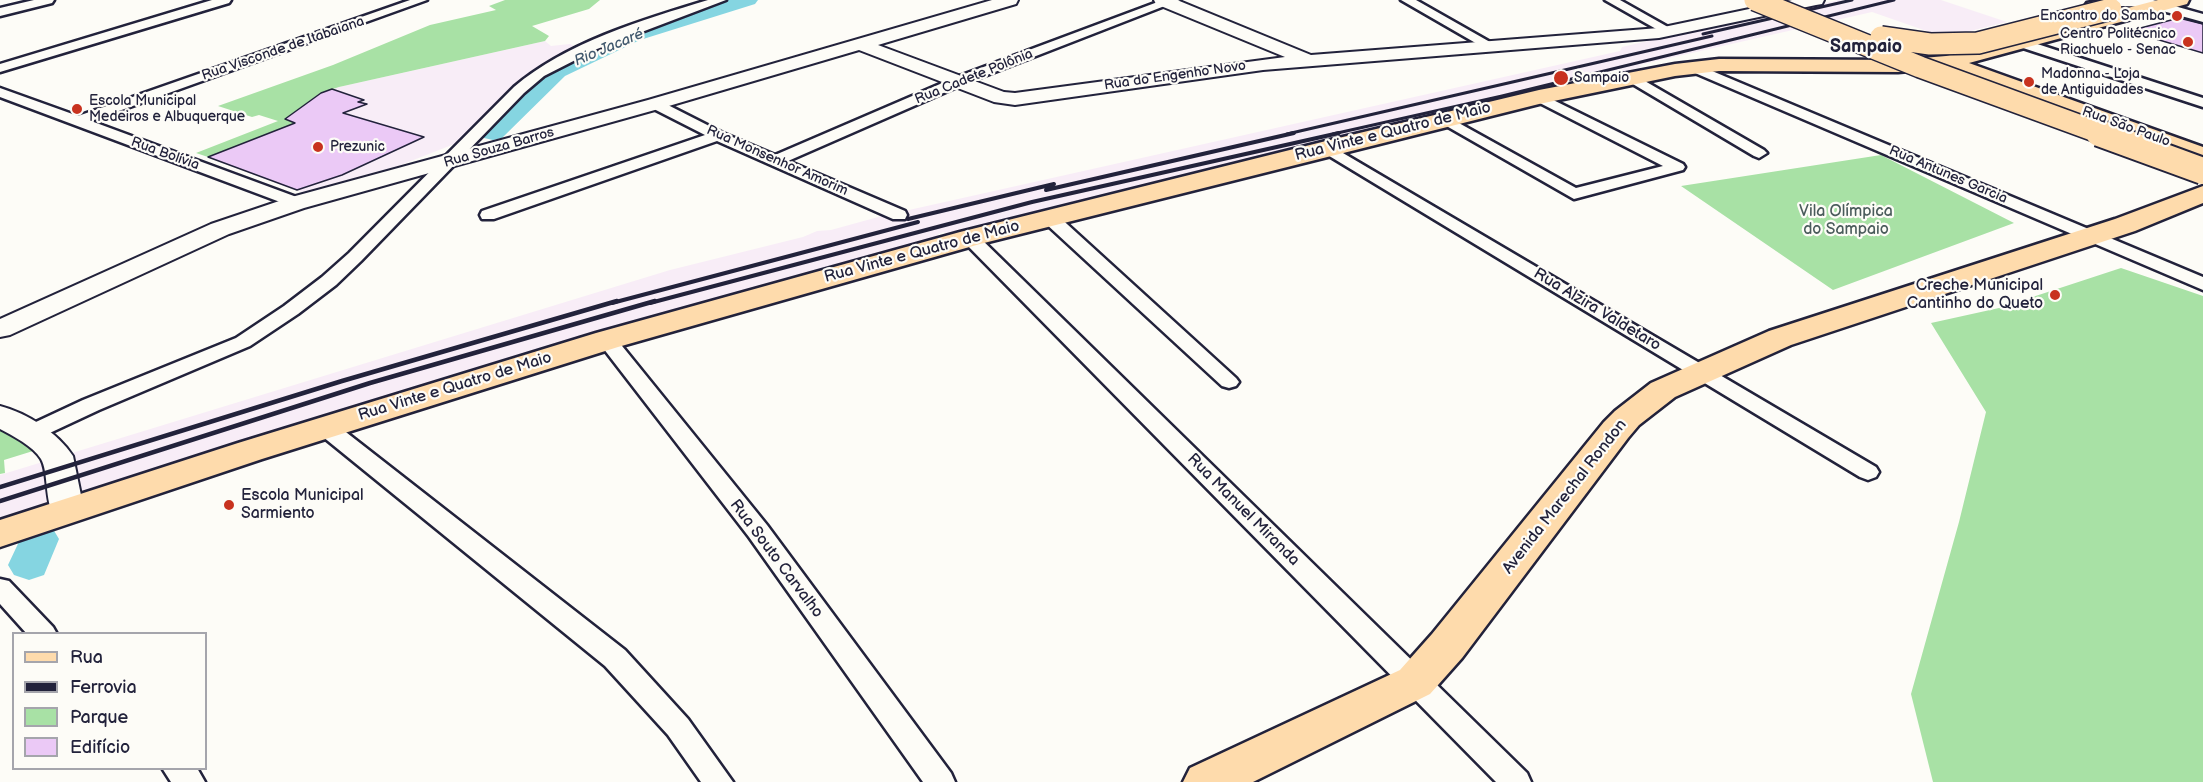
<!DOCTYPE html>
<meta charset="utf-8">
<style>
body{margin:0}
#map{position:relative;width:2203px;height:782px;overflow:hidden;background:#fdfcf7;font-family:"Balsamiq Sans",sans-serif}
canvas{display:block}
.legend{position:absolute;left:12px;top:632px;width:195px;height:138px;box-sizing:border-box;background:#fdfcf7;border:2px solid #a5a5ac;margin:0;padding:8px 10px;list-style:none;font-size:18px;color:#22223b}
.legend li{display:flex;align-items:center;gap:12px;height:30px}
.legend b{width:30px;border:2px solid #a5a5ac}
</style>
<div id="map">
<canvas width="2203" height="782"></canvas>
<ul class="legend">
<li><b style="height:8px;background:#fedbac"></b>Rua</li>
<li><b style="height:8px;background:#22223b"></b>Ferrovia</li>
<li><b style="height:16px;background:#a8e1a5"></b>Parque</li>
<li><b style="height:16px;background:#ebc9f6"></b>Edifício</li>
</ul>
</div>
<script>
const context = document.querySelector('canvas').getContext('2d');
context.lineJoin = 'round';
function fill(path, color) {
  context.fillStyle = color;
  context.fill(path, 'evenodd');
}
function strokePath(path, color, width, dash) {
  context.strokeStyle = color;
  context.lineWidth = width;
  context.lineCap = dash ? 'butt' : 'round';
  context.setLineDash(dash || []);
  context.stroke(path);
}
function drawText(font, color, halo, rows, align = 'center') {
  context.font = font + ' "Balsamiq Sans",sans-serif';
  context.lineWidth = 4.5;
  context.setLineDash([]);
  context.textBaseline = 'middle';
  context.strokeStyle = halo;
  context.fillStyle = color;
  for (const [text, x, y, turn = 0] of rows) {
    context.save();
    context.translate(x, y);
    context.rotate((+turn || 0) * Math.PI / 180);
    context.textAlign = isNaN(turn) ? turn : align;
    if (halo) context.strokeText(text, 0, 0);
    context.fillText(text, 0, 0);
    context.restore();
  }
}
fill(new Path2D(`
 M1839,0H1941L2007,22L1958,34L1938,35L1872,12L1639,65L1642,67L1621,72L1616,70L1604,73L1605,75L1367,130L952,235L943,232L937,235L942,238L607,330L435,382L0,526V475L670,270L803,237L817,231L831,230L889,214L898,219L908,216L900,212L1620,51L1622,47L1673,35Z
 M545,41L551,46L570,44L578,48L531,77L457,143L398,166L302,192L208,157L294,123L286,120L321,93L339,87Z`), '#f8edf7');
fill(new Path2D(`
 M505,0H600L589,9L532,26L549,36L545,41L339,87L321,93L287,119L295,123L208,157L196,153L278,121L259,115L252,117L218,106L333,65L430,25L496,10L489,6Z
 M1881,155L2014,223L1833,290L1681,186Z
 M2121,268L2203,296V782H1933L1911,694L1959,522L1986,412L1931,323L1999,308Z
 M0,427L33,451L4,460L5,473L0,474Z`), '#a8e1a5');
fill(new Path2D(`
 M728,0H758L755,4L640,40L565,76L502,138L493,140L484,138L481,133L549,66L626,32Z
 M39,525L53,529L59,539L44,575L29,580L14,575L8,565L25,529Z`), '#85d5e1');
const building = new Path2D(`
 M2179,18L2203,24V53L2129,31Z
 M332,89L364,100L358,102L367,104L343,113L424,137L342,175L297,190L208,157L295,123L285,119L321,93Z`);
fill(building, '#ebc9f6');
strokePath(building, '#22223b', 1.5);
const street = new Path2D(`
 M34,0H54L52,3L0,16V8Z
 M212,0H231L229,3L0,72V64Z
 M410,0H427L91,121L302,199L304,203L302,207L296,208L0,97V88L78,116Z
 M708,0H726L597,49L544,76L524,93L361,261L336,285L298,314L250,346L99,410L39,438L31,440L23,438L20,433L23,428L83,400L236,338L284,306L322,277L349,253L514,87C567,42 642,20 708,0Z
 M1163,0H1180L964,84L788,161L905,211L907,215L905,219H893L717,141L494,219H482L480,215L482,211L705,135L650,107L648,104L650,101H660L723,133L775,155L954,78Z
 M1401,0H1416L1497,46L1496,49H1486Z
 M1605,0H1620L1675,31L1673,34H1665Z
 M2102,0H2153L2203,14V22C2174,14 2151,6 2121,6C2110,6 2093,13 2085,6L2087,3Z
 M2022,39L2203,98V107L2017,46L2016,43L2017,40Z
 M1693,63L2203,277V290L1688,70L1686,67Z
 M1631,73L1764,150L1767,153L1759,158L1754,156L1626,80L1624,77L1626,74Z
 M1539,93L1683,164L1685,167L1683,170L1574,199L1436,120L1443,116L1448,117L1576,188L1663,166L1534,100L1532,97Z
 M1326,143L1876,467L1879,472L1876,477L1868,480L1860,477L1321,151L1318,148L1321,145Z
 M1050,213L1056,214L1236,378L1239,382L1236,386L1229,388L1222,386L1044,222L1042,218L1044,214Z
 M970,233L976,234L1527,773L1531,782H1496L964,242L961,238L964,234Z
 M607,334L614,336L767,525L951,773L955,782H923L749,537L600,344L597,340L600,336Z
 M325,420L333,422L625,650L688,719L733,782H701L668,735L605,666L317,432L314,427L317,422Z
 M0,579L9,581L53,627L57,634H27L0,604Z
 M162,768H197L205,782H171Z`);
const secondary = new Path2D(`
 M992,0H1018L1016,4L878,45L1004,92L1015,93L1285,57L1156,4L1154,0H1177L1311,55L1659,28L1792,0H1824L1822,4L1816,5L1659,38L1263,70L1015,105L994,102L859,50L662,108L304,208L229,234L10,335L0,337V319L211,224L288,198L648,100Z
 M0,406C27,413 58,433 73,456L84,510L79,518L67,522L55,518C44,500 49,473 41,459C33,446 13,436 0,429Z`);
const primary = new Path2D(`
 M2158,0H2189L2187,4L1969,63L2203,147V162L1945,68L1898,72L1719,71L1675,76L1539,104L980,244L618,347L262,459L0,547V520L238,443L596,333L960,232L1326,141L1539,90L1675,64L1719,59L1898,60L1946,56Z
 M2203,186V203L2135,231L1791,345L1675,397L1639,425L1628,438L1462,658L1430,694L1253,782H1183L1190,768L1400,670L1432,634L1604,422L1615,411L1651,383L1769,331L2115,219Z`);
strokePath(street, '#22223b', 5);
strokePath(secondary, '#22223b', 4);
strokePath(primary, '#22223b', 5);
fill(street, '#fdfcf7');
fill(secondary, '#fdfcf7');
fill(primary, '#fedbac');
strokePath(new Path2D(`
 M1703,34L1852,0
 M1287,134L1712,36
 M1333,134L1502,96L1894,0`), '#22223b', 3);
strokePath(new Path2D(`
 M1046,190L1294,133
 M908,219L1054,184
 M612,303L918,222
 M650,303L1032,202L1339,133`), '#22223b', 4);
strokePath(new Path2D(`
 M0,487L342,381L617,301
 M0,501L370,383L655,301`), '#22223b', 4.5);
const primaryBridgeFar1 = new Path2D(`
 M1755,0L1920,67L2103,134
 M1881,37L1930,44L1978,43L2111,9`);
const primaryBridge = new Path2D(`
 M2099,133L2203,171`);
strokePath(primaryBridgeFar1, '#22223b', 24, []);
strokePath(primaryBridge, '#22223b', 30, []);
strokePath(primaryBridgeFar1, '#fedbac', 21);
strokePath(primaryBridge, '#fedbac', 26);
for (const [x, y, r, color] of [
 [2177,16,6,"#c8321e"],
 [2188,42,6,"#c8321e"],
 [1561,78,8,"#c8321e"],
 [2029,82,6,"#c8321e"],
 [77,109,6,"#c8321e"],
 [318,147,6,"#c8321e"],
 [2055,295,6,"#c8321e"],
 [229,505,6,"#c8321e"]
]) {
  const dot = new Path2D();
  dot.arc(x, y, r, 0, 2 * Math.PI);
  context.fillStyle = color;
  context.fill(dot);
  strokePath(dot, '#fdfcf7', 2);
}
drawText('14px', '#22223b', '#fdfcf7', [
 ["Encontro do Samba",2165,16,"right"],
 ["Centro Politécnico",2176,34,"right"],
 ["Riachuelo - Senac",2176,50,"right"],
 ["Madonna - Loja",2041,74],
 ["de Antiguidades",2041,90],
 ["Sampaio",1574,78],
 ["Escola Municipal",89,101],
 ["Medeiros e Albuquerque",89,117],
 ["Prezunic",330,147]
], 'left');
drawText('14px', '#22223b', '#fdfcf7', [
 ["Rua Visconde de Itabaiana",283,49,-19],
 ["Rua do Engenho Novo",1175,76,-8],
 ["Rua Cadete Polônia",974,77,-22],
 ["Rua São Paulo",2126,127,20],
 ["Rua Souza Barros",499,148,-16],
 ["Rua Bolívia",165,154,20],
 ["Rua Monsenhor Amorim",777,161,24],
 ["Rua Antunes Garcia",1948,175,23]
]);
drawText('italic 15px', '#40586d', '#fdfcf7', [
 ["Rio Jacaré",609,48,-23]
]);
drawText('16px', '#22223b', '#fdfcf7', [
 ["Rua Vinte e Quatro de Maio",1393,132,-14],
 ["Rua Vinte e Quatro de Maio",922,252,-15],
 ["Rua Alzira Valdetaro",1597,310,31],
 ["Rua Vinte e Quatro de Maio",455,387,-17],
 ["Avenida Marechal Rondon",1565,497,-52],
 ["Rua Manuel Miranda",1243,510,45],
 ["Rua Souto Carvalho",776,559,53]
]);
drawText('16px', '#4a5b5b', '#fdfcf7', [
 ["Vila Olímpica",1846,212],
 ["do Sampaio",1846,230]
]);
drawText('16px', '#22223b', '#fdfcf7', [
 ["Creche Municipal",2043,286],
 ["Cantinho do Queto",2043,304],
 ["Escola Municipal",241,496,"left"],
 ["Sarmiento",241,514,"left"]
], 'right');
drawText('bold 18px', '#22223b', '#fdfcf7', [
 ["Sampaio",1866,47]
]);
</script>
